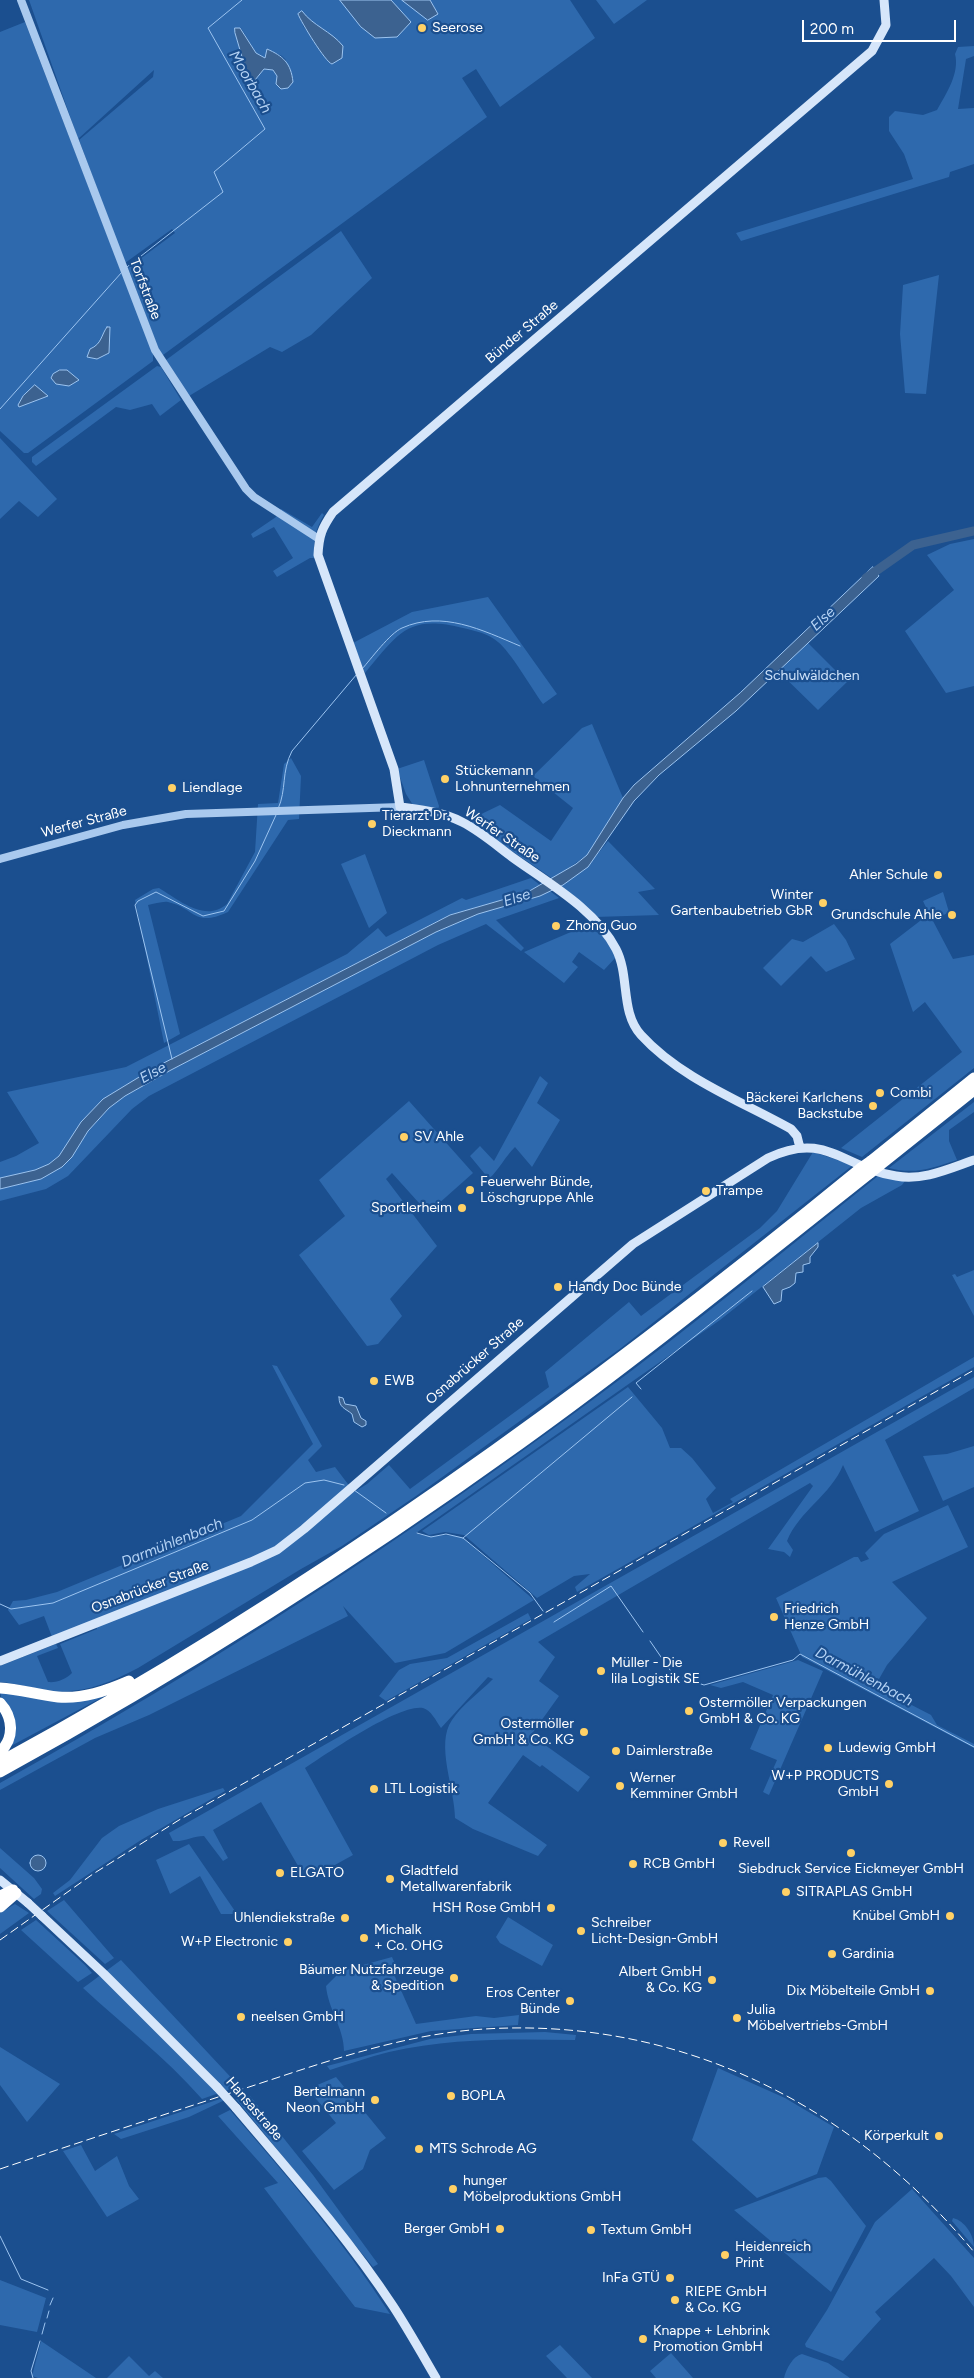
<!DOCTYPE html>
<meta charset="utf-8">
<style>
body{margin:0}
#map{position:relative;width:974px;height:2378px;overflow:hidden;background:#1b4f8f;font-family:Figtree,sans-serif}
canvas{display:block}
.scale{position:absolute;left:802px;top:20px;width:154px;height:22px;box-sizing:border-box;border:2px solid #fff;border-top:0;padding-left:6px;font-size:15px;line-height:18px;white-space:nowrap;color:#fff;-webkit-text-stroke:4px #1b4f8f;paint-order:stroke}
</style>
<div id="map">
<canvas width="974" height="2378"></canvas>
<div class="scale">200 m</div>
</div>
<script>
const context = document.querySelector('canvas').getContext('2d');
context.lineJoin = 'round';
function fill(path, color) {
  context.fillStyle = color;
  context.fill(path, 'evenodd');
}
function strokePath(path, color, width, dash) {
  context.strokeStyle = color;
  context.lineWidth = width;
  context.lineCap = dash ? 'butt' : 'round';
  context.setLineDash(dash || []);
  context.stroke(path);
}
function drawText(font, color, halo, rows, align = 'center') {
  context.font = font + ' Figtree,sans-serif';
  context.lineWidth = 4.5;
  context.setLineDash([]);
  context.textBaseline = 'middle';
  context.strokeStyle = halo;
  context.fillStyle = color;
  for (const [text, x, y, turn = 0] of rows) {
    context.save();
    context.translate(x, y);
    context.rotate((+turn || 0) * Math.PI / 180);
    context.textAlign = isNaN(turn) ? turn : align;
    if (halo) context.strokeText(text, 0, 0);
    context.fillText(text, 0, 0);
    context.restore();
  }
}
fill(new Path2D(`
 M29,0H340L345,5L411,23C404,13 396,8 391,0H402L419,11L438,14L430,0H570L595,38L500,107L476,69L462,78L487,117L163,355L160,353L128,268L175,233L172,229L125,263L79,140L153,77L154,70L78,139ZM302,11L309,20L328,32L316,43L303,26ZM235,28H241L256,53L265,58L267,49L282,56L286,60L281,89L276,84L277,76L273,70L264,69L255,80L249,83L243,76L245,67L235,33Z
 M596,0H647L614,24Z
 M25,22L153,354V361L28,453H24L0,431V32Z
 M974,46V56L966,59L958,109L974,108V164L950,172L949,177L741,241L736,233L913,179L904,154L889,131V117L895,111L923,115L937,110C946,94 960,73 955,54L958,47Z
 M341,231L372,278L311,335L282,352L270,347L189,396L166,360Z
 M939,275L926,394L905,393L900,334L903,285Z
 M157,366L161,367L181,400L160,416L152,404L130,410L116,407L36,466L32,462V457Z
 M0,438L57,499L38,517L19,501L0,519Z
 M281,509L312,527L322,513L324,515C315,529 313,542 315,558H310L277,577L273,571L293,558L274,527L253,538L251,534L276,517Z
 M974,539V686L946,693L905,631L954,590L927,555L950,544Z
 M488,597L557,694L543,704C532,689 510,651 498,642C488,633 475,631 463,628C407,614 398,634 365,673L353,643L412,612Z
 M808,643L847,682L818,710L777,670Z
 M592,724L623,798L587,855L553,879L471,823L473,818L500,805L551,841L573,808L533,776L582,728Z
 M291,758L301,776L299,819L288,820L228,912C194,928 195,908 168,902C163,901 154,904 148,905L180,1034L164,1043L135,900L153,889L159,888C179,900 205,923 227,904L255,852L258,804L278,803L284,764Z
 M424,760L439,806L438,810L413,805L406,794L397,769Z
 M608,841L655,889L638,892L659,915L595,917L559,887L588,866Z
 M365,854L387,913L369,928L341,864Z
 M531,878L540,885L526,893L449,915L154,1068L70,1140L59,1156L49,1164L35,1170L0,1178V1162L16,1156L39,1143L7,1092L126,1067L347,954L378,928L386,937L462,898L466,900Z
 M550,891L559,898L496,920L524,948L521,951L486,924L438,945L149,1096L132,1109L68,1176L46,1189L0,1201V1189L41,1179L72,1157L88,1131L109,1108L125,1096L171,1070L436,932L478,914Z
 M943,892L949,912L933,921L953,959L974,955V1068L862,1157L841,1148L962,1052L925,1002L913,1012L890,944L929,914L923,901Z
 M592,923L605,936L617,956L604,970L579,952L572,962L578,967L564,983L524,952Z
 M834,924L846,940L855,959L826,972L811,956L781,986L763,968L792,939L803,942Z
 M540,1076L548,1083L537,1103L560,1120L532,1167L515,1147C505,1157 500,1168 489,1179L470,1156L480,1146L494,1161Z
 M409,1101L473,1173L428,1213L392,1173L386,1179L437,1246L390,1299L402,1316L378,1344L367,1346L299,1255L345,1216L319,1180Z
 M974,1102V1112L949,1130V1141L957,1160C933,1168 914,1175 889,1168Z
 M813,1152L853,1165L621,1348L416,1496L342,1546L301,1569L138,1668C108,1684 80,1695 46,1690C30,1688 16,1683 0,1682V1666L56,1644L58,1648L37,1656L48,1682C57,1683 66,1679 72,1673L60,1644L97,1629L95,1621L52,1637L44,1616L19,1625L8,1610L13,1601L26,1600L57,1592L241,1516L313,1444L272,1365L277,1366L322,1446L308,1460L316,1472L335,1467L354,1492L367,1484L389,1465L410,1489L549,1387L545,1372L629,1302L641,1316L760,1228L777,1211Z
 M878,1176L905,1181L902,1185L861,1208L720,1320L416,1533C433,1540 446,1531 463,1538L534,1600L445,1653L395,1663L343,1606L348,1616L149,1715L95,1738L0,1790V1783C206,1668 405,1539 595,1398C691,1327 784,1251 878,1176Z
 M974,1270V1316L952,1275L955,1274L957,1277Z
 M974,1357V1367L577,1592L575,1587L590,1574L574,1576L537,1598L464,1535L445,1532L429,1535L422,1531L628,1387L662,1428L670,1448H681L692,1458L716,1488L706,1499L713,1513L733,1502L730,1499Z
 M974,1377V1388L885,1440L919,1511L875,1532L843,1465C831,1495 799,1511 787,1541L793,1550L790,1557L784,1552L768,1549L813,1486L810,1483L538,1642L555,1657L539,1681L559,1696L531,1735L590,1777L578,1792L542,1765L540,1767L523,1755L488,1803L547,1845L538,1856L473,1829L455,1818C455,1789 435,1744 452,1720C462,1705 480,1692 493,1679L488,1677L441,1728C436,1721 431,1710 423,1708C400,1703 326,1754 305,1768L353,1855L313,1877L308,1868L301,1871L261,1802L213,1830L228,1858L223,1861L204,1836C193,1836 185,1842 173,1841L169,1833Z
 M974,1446V1487L943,1501L923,1456L947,1454Z
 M948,1505L968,1547L892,1582L927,1618L887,1665L875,1686L931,1715L937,1725L974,1744V1748L802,1657L776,1598L854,1557H858L861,1562L869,1559L865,1553L884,1534Z
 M528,1613L531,1619L386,1701L379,1696L399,1670L410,1664L447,1658Z
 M798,1660L823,1671L769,1795L763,1792L777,1760L750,1749L773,1695L743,1682L721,1688L710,1685Z
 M0,1690H11L110,1693L9,1747Z
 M223,1788L225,1791L141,1840L55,1896L53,1893L70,1880L102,1838L119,1826L158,1809Z
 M189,1844L237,1914H221L200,1876L170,1894L156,1860Z
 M0,1848L34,1878L42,1889L41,1894L34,1899L0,1868Z
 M64,1900L114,1958L105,1964L47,1911Z
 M15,1904L29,1913L0,1934V1913Z
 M508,1917L553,1945L542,1966L500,1943L496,1937Z
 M36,1920L85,1965L92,1973L78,1982L21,1930Z
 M392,1957L395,1964L392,1970L416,2024L476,2016L494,2018L519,2015L518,2025L431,2031L344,2051C344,2028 328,2009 326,1986L341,1971Z
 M121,1960L239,2086L202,2099C164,2056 124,2026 83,1988Z
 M545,2032L576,2035L575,2040C512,2039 450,2038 389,2052C369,2057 349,2064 330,2070L327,2066L430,2039L471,2034Z
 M0,2047L60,2084L27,2122L0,2085Z
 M718,2068L785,2098L834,2127L817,2174L757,2198L692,2140Z
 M336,2077L386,2138L370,2150L363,2169L334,2190L302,2151L336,2123L308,2089Z
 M250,2096L313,2175L378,2264L373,2267L236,2099Z
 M226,2097L227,2099L189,2117L121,2139L114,2134Z
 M230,2110C287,2176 343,2241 390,2314L355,2307L264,2188L278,2183L218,2116Z
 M81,2145L95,2171L117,2156L129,2186L139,2199L107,2217L63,2151Z
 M826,2177L831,2181L866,2226L831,2292L734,2210L818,2178Z
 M912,2189L974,2258V2307L951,2276L934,2258L875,2312L881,2319L843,2361L806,2347L805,2344L827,2310L875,2222Z
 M953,2218C965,2221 974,2235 974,2247L952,2221Z
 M0,2280L46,2298L37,2332L0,2325Z
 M41,2341L96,2378H38L32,2376Z
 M560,2345L592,2378H567L546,2356Z
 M671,2353L693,2378H656L650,2371Z
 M802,2354L828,2363L850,2378H784C786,2369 793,2356 802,2354Z
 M129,2356L149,2376L155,2371L163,2378H107Z`), '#2e69ad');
const water = new Path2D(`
 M340,0H391L411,22L397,37L375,38L361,27Z
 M402,0H430L438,14L428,20Z
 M302,11C313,26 331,31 343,46L342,58L332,64C326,63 301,22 298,14Z
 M235,28H240L256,53L265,58L267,49C283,56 291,63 293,82L288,88L281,89L276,84L277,76L273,70L264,69L255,80L249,83L243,76L245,67L235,33Z
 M107,327H110L109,353L97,359L87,357L90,349C102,344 101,335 107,327Z
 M60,370H67L79,380L69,386L56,384L51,378L53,374Z
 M35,385L48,396L19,407L18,405L23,396Z
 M873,567L879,576L736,711L659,775L634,801L588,867L563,885L540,896L478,914L436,932L171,1070L125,1096L109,1108L88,1131L72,1157L62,1167L41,1179L0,1189V1178L35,1170L49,1164L59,1156L81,1122L103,1099L154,1068L450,915L526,893L576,864L587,855L623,798L634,785L740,693Z
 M818,1243V1247L810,1257V1263L803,1265V1272L796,1273L795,1283L790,1287L782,1290L781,1301L774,1304L763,1287Z
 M339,1397L343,1398L345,1404L356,1406L361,1418L366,1421V1425L362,1427L354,1422L352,1414C345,1408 339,1408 339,1397Z
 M30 1863a8 8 0 1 1 16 0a8 8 0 1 1-16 0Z`);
fill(water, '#3c6290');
strokePath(water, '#9cc4f0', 1);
strokePath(new Path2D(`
 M127,267L223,192L214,172L265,129L208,28L242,0
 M0,409L122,272
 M362,669C371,659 390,633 402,628C442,610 482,630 520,646
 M278,809C287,789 281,772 292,751L357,674
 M172,1059L135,905L138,901L156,892L203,916L224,911L255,861L276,815
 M641,1389L636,1383L752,1291
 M354,1490L386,1513
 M417,1533L431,1537L446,1534L463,1538L530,1593L543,1611
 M463,1538L632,1397
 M0,1604L11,1609L53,1603L252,1520L305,1483L324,1480L344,1485
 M554,1622L611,1586L643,1632
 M650,1641L670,1670
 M683,1678L704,1685L793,1660L800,1654L974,1747
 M0,2236L21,2279L48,2290
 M50,2305L53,2298
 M47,2318L49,2311
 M42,2334L45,2323
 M33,2378L31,2371L40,2341`), '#9cc4f0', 1);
strokePath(new Path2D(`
 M866,578L913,545L974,531`), '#3c6290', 9);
strokePath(new Path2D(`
 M21,0L155,350L246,489L254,497L319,539
 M0,859L123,825L186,814L400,807`), '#a9c9ee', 8);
strokePath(new Path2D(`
 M800,1148L797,1136L791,1129C741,1101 680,1078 641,1035C620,1012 630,976 616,949C595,909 548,883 512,857C496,845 480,831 462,822C443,812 422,810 400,807L394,769L318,555C319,535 322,528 333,512L872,51L886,25L884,0
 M0,1661L251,1562L277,1550L304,1529L633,1244L768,1158C826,1130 843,1168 896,1176C923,1181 948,1169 974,1160
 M0,1880L28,1903
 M42,1916L104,1974L217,2087
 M236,2108C290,2172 346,2235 393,2306C408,2329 422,2354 436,2378`), '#d6e6fa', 9);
strokePath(new Path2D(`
 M871,1161L974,1078
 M880,1165L974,1090
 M0,1688C20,1689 38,1695 58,1697C83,1699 106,1691 129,1681
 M0,1703C13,1717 15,1738 0,1752
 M0,1762C307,1596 591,1389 861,1168
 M0,1772C180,1673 354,1563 521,1443C641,1357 755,1264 870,1173
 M0,1896L13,1890
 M0,1907L16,1893`), '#fff', 11);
strokePath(new Path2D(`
 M0,1940L93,1874L179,1820L974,1370
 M0,2169C83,2141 166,2114 249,2087C322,2063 395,2037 471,2030C671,2013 849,2101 974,2252`), '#fff', 1, [9, 4]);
strokePath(new Path2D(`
 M28,1903L42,1916
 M217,2087L236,2108`), '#d6e6fa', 9);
strokePath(new Path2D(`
 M861,1168L871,1161
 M870,1173L880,1165`), '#fff', 11);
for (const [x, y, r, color] of [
 [422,28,5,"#ffd166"],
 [445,779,5,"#ffd166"],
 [172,788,5,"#ffd166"],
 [372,824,5,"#ffd166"],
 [938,875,5,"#ffd166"],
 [823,903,5,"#ffd166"],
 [952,915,5,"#ffd166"],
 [556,926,5,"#ffd166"],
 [880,1093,5,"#ffd166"],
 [873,1106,5,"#ffd166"],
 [404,1137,5,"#ffd166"],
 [470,1190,5,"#ffd166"],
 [706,1191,5,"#ffd166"],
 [462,1208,5,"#ffd166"],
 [558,1287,5,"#ffd166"],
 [374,1381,5,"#ffd166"],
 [774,1617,5,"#ffd166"],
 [601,1671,5,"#ffd166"],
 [689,1711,5,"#ffd166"],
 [584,1732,5,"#ffd166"],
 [828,1748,5,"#ffd166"],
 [616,1751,5,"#ffd166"],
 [889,1784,5,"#ffd166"],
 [620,1786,5,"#ffd166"],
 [374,1789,5,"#ffd166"],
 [723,1843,5,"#ffd166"],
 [851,1853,5,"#ffd166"],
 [633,1864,5,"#ffd166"],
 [280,1873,5,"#ffd166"],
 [390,1879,5,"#ffd166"],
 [786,1892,5,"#ffd166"],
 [551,1908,5,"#ffd166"],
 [950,1916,5,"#ffd166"],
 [345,1918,5,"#ffd166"],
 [581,1931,5,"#ffd166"],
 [364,1938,5,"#ffd166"],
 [288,1942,5,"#ffd166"],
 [832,1954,5,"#ffd166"],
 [454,1978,5,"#ffd166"],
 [712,1980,5,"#ffd166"],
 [930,1991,5,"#ffd166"],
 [570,2001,5,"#ffd166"],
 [241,2017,5,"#ffd166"],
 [737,2018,5,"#ffd166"],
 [451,2096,5,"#ffd166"],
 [375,2100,5,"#ffd166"],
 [939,2136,5,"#ffd166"],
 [419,2149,5,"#ffd166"],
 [453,2189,5,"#ffd166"],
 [500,2229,5,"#ffd166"],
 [591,2230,5,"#ffd166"],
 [725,2255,5,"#ffd166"],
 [670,2278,5,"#ffd166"],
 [675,2300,5,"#ffd166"],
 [643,2339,5,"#ffd166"]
]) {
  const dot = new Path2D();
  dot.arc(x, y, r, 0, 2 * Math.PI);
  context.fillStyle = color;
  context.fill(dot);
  strokePath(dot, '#1b4f8f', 2);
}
drawText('14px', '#fff', '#1b4f8f', [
 ["Seerose",432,28],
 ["Stückemann",455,771],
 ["Lohnunternehmen",455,787],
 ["Liendlage",182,788],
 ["Tierarzt Dr.",382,816],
 ["Dieckmann",382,832],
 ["Ahler Schule",928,875,"right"],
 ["Winter",813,895,"right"],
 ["Gartenbaubetrieb GbR",813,911,"right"],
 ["Grundschule Ahle",942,915,"right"],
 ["Zhong Guo",566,926],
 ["Combi",890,1093],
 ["Bäckerei Karlchens",863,1098,"right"],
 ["Backstube",863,1114,"right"],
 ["SV Ahle",414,1137],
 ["Feuerwehr Bünde,",480,1182],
 ["Löschgruppe Ahle",480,1198],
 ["Trampe",716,1191],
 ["Sportlerheim",452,1208,"right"],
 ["Handy Doc Bünde",568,1287],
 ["EWB",384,1381],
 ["Friedrich",784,1609],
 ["Henze GmbH",784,1625],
 ["Müller - Die",611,1663],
 ["lila Logistik SE",611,1679],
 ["Ostermöller Verpackungen",699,1703],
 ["GmbH & Co. KG",699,1719],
 ["Ostermöller",574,1724,"right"],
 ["GmbH & Co. KG",574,1740,"right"],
 ["Ludewig GmbH",838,1748],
 ["Daimlerstraße",626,1751],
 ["W+P PRODUCTS",879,1776,"right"],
 ["GmbH",879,1792,"right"],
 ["Werner",630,1778],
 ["Kemminer GmbH",630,1794],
 ["LTL Logistik",384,1789],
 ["Revell",733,1843],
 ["RCB GmbH",643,1864],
 ["Siebdruck Service Eickmeyer GmbH",851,1869,"center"],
 ["Gladtfeld",400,1871],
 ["Metallwarenfabrik",400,1887],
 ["ELGATO",290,1873],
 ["SITRAPLAS GmbH",796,1892],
 ["HSH Rose GmbH",541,1908,"right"],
 ["Knübel GmbH",940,1916,"right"],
 ["Uhlendiekstraße",335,1918,"right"],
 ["Schreiber",591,1923],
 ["Licht-Design-GmbH",591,1939],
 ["Michalk",374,1930],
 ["+ Co. OHG",374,1946],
 ["W+P Electronic",278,1942,"right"],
 ["Gardinia",842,1954],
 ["Bäumer Nutzfahrzeuge",444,1970,"right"],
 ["& Spedition",444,1986,"right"],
 ["Albert GmbH",702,1972,"right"],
 ["& Co. KG",702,1988,"right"],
 ["Dix Möbelteile GmbH",920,1991,"right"],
 ["Eros Center",560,1993,"right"],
 ["Bünde",560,2009,"right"],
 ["Julia",747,2010],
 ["Möbelvertriebs-GmbH",747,2026],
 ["neelsen GmbH",251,2017],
 ["Bertelmann",365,2092,"right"],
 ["Neon GmbH",365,2108,"right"],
 ["BOPLA",461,2096],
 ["Körperkult",929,2136,"right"],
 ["MTS Schrode AG",429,2149],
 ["hunger",463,2181],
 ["Möbelproduktions GmbH",463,2197],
 ["Berger GmbH",490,2229,"right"],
 ["Textum GmbH",601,2230],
 ["Heidenreich",735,2247],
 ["Print",735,2263],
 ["InFa GTÜ",660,2278,"right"],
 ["RIEPE GmbH",685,2292],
 ["& Co. KG",685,2308],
 ["Knappe + Lehbrink",653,2331],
 ["Promotion GmbH",653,2347]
], 'left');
drawText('14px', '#fff', '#1b4f8f', [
 ["Torfstraße",145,289,69],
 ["Bünder Straße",522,332,-40],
 ["Werfer Straße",84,822,-15],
 ["Werfer Straße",502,835,34],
 ["Osnabrücker Straße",475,1361,-41],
 ["Osnabrücker Straße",150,1587,-21],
 ["Hansastraße",254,2109,49]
]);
drawText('14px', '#cfe3fa', '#1b4f8f', [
 ["Schulwäldchen",812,676]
]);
drawText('italic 15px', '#b5d3f5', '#1b4f8f', [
 ["Moorbach",250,82,60],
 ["Else",823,619,-43],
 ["Else",517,898,-18],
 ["Else",153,1073,-29],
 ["Darmühlenbach",172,1543,-22],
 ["Darmühlenbach",864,1677,28]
]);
</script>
